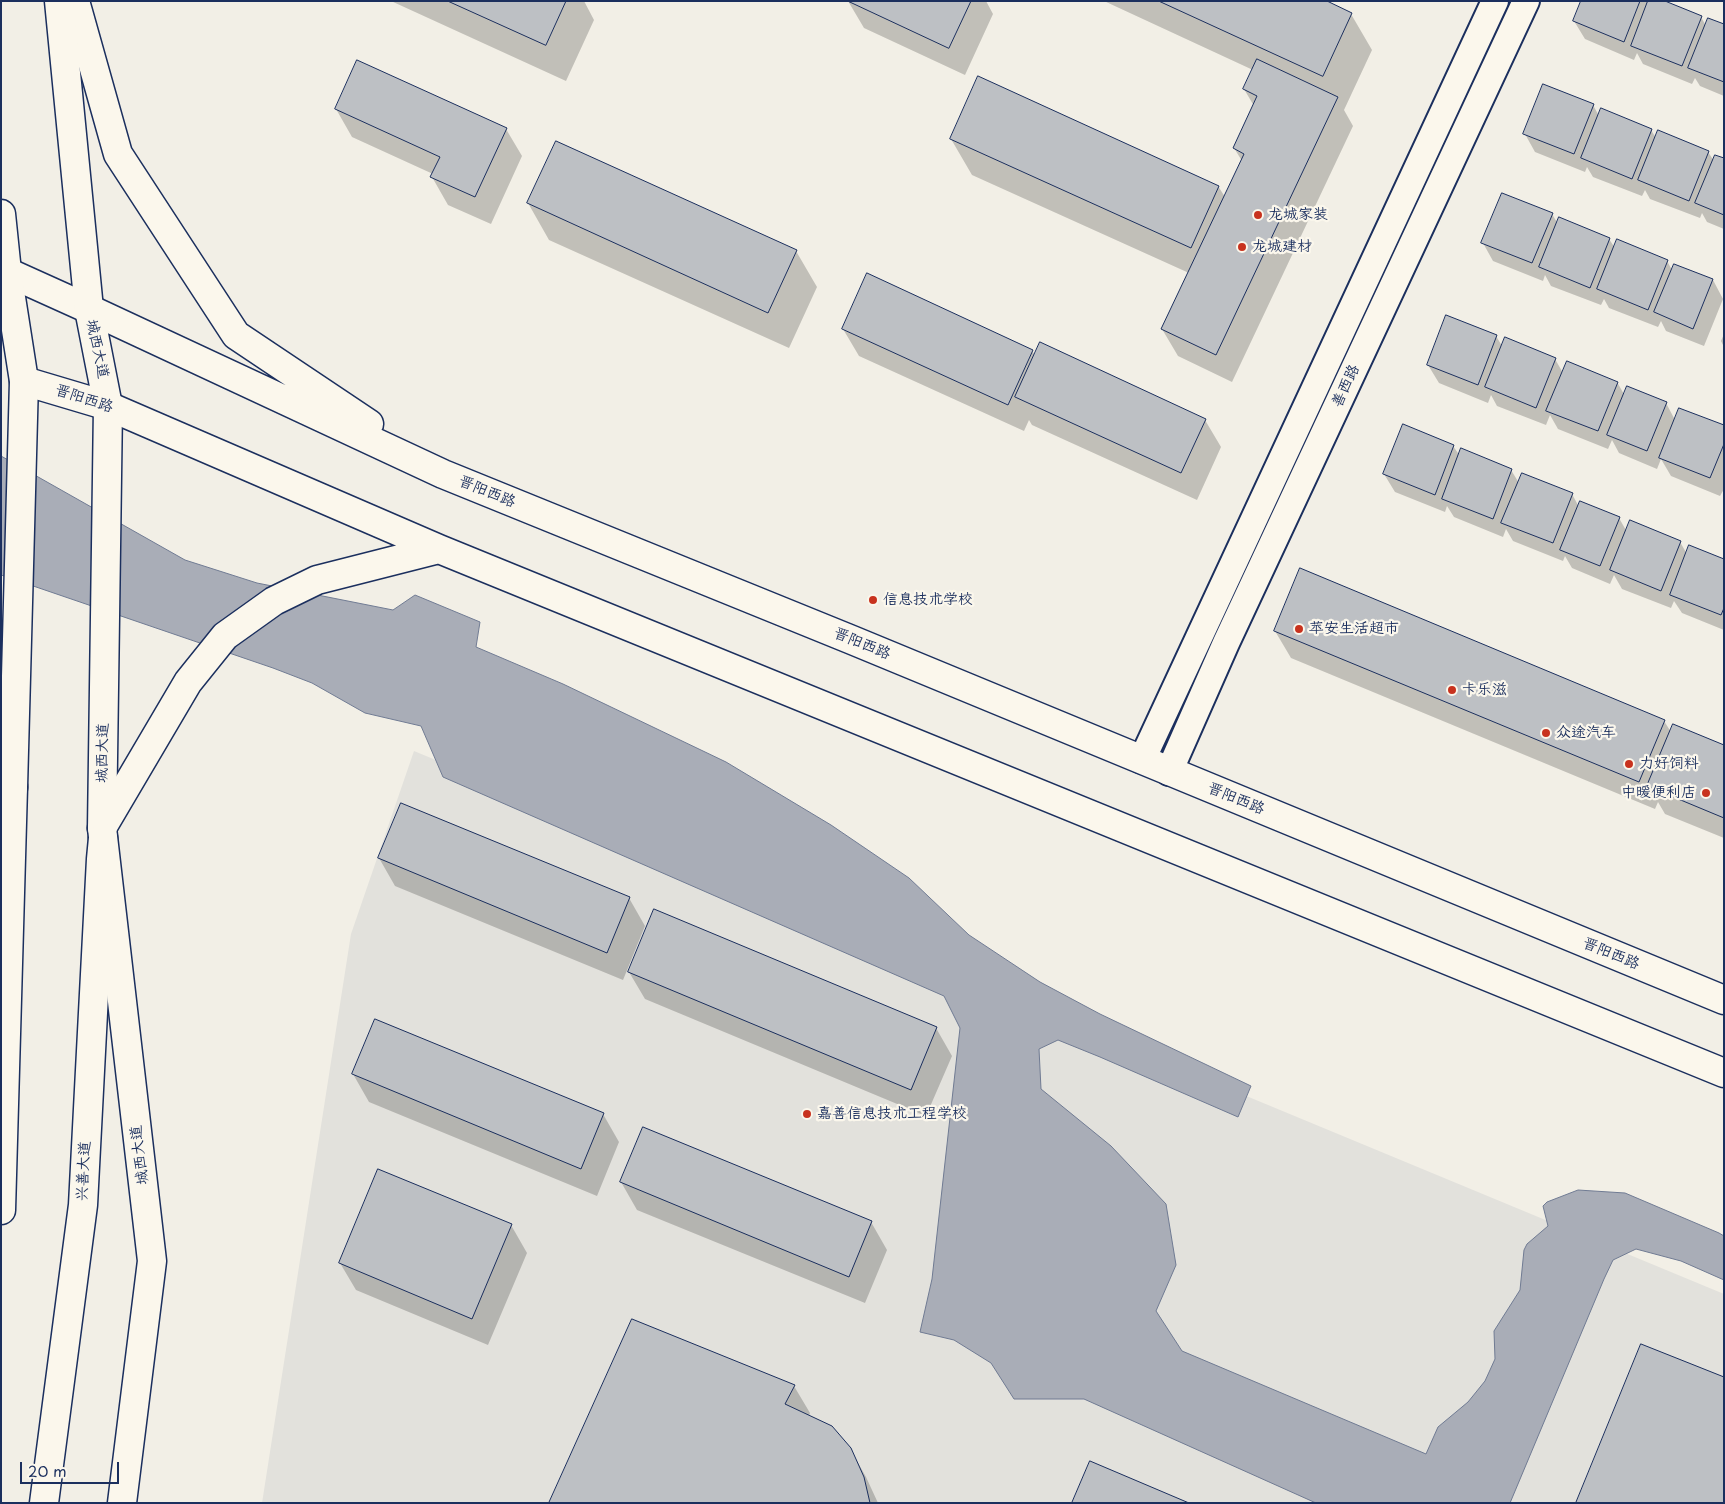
<!DOCTYPE html>
<meta charset="utf-8">
<style>
body{margin:0}
#map{position:relative;width:1725px;height:1504px;overflow:hidden;background:#f2efe6;font-family:"Playpen Sans",sans-serif}
canvas{display:block}
.frame{position:absolute;inset:0;border:2px solid #1b2f5e;pointer-events:none}
.scale{position:absolute;left:20px;top:1462px;width:99px;height:22px;box-sizing:border-box;border:2px solid #1b2f5e;border-top:0;padding-left:6px;font-size:15px;line-height:18px;white-space:nowrap;color:#1b2f5e;-webkit-text-stroke:4px #fbf7ec;paint-order:stroke}
</style>
<div id="map">
<canvas width="1725" height="1504"></canvas>
<div class="frame"></div>
<div class="scale">20 m</div>
</div>
<script>
const context = document.querySelector('canvas').getContext('2d');
context.lineJoin = 'round';
function fill(path, color) {
  context.fillStyle = color;
  context.fill(path, 'evenodd');
}
function strokePath(path, color, width, dash) {
  context.strokeStyle = color;
  context.lineWidth = width;
  context.lineCap = dash ? 'butt' : 'round';
  context.setLineDash(dash || []);
  context.stroke(path);
}
function drawText(font, color, halo, rows, align = 'center') {
  context.font = font + ' "Playpen Sans","LXGW WenKai TC",sans-serif';
  context.lineWidth = 4.5;
  context.setLineDash([]);
  context.textBaseline = 'middle';
  context.strokeStyle = halo;
  context.fillStyle = color;
  for (const [text, x, y, turn = 0] of rows) {
    context.save();
    context.translate(x, y);
    context.rotate((+turn || 0) * Math.PI / 180);
    context.textAlign = isNaN(turn) ? turn : align;
    if (halo) context.strokeText(text, 0, 0);
    context.fillText(text, 0, 0);
    context.restore();
  }
}
fill(new Path2D(`
 M414,751L1724,1294V1503H262L351,934Z`), '#e2e1dc');
const water = new Path2D(`
 M1,456L185,560L257,583L393,610L415,595L480,622L476,647L563,684L726,762L831,825L909,878L969,935L1040,982L1100,1014L1251,1086L1238,1117L1100,1057L1058,1040L1039,1049L1041,1089L1111,1146L1166,1204L1176,1265L1156,1311L1182,1351L1426,1454L1438,1427L1468,1402L1485,1381L1495,1359L1494,1331L1520,1290L1524,1250L1527,1244L1548,1226L1543,1206L1547,1202L1578,1190L1625,1193L1719,1233L1724,1236V1280L1681,1261L1636,1249L1613,1260L1604,1279L1510,1503H1316L1084,1399H1014L991,1363L954,1340L920,1332L932,1279L960,1028L944,996L443,777L421,726L365,713L312,683L273,668L1,575Z`);
fill(water, '#a9adb7');
strokePath(water, '#707b93', 1);
fill(new Path2D(`
 M391,1H584L594,20L566,81Z
 M848,1H986L993,14L965,75L864,28Z
 M1104,1H1324L1351,14L1372,50L1344,110L1353,126L1232,382L1178,356L1162,329L1189,273L972,175L951,139L1218,186L1225,197L1242,161L1234,148L1254,106L1244,89L1253,70Z
 M1582,1H1648L1649,3L1701,17L1706,26H1724V96L1700,86L1695,78L1692,84L1643,64L1637,53L1634,60L1585,39L1574,21Z
 M1593,105L1599,116L1651,130L1656,138L1708,152L1714,161L1724,159V229L1707,222L1702,213L1700,218L1650,199L1645,190L1642,196L1593,177L1587,167L1585,172L1535,152L1525,134Z
 M336,109L506,129L522,156L491,224L448,205L432,177L433,174L352,137Z
 M528,203L796,251L817,287L789,348L549,240Z
 M1552,214L1558,224L1609,239L1615,248L1667,261L1672,270L1674,265L1713,280L1723,299L1704,346L1666,331L1661,321L1658,327L1609,308L1604,299L1601,305L1551,286L1545,275L1543,281L1493,261L1483,243Z
 M843,329L1032,351L1035,355L1205,420L1221,447L1197,500L1032,425L1029,420L1024,431L859,356Z
 M1724,334V347L1721,341Z
 M1496,336L1502,346L1555,359L1563,373L1617,382L1625,396L1666,403L1675,420L1724,427V489L1720,496L1671,476L1661,459L1657,469L1619,453L1612,440L1608,449L1558,429L1550,415L1546,425L1497,406L1491,395L1488,403L1439,383L1428,365Z
 M1453,446L1460,456L1511,470L1519,483L1572,494L1579,507L1619,518L1627,532L1680,542L1687,554L1724,560V630L1682,613L1674,601L1671,608L1622,589L1614,575L1610,584L1572,568L1565,556L1563,561L1513,541L1506,529L1503,537L1454,517L1447,506L1445,512L1395,492L1384,474Z
 M1275,631L1664,721L1671,732L1724,746V838L1665,814L1658,802L1655,809L1291,658Z
 M379,858L629,898L645,926L623,980L395,886Z
 M629,972L936,1028L952,1056L926,1116L645,999Z
 M353,1074L603,1114L619,1142L597,1196L369,1102Z
 M621,1182L871,1222L887,1250L865,1303L637,1210Z
 M511,1225L527,1253L488,1345L356,1290L340,1263Z
 M794,1386L810,1413L809,1416L850,1449L866,1477L878,1503H550Z`), '#0003');
const building = new Path2D(`
 M448,1H566L546,45Z
 M848,1H971L949,48Z
 M1159,1H1327L1352,13L1323,76Z
 M1581,1H1640L1624,42L1573,21Z
 M1648,1H1665L1702,16L1682,66L1631,46Z
 M1708,18L1724,24V82L1688,68Z
 M1257,59L1338,97L1216,355L1161,329L1244,154L1233,148L1257,96L1243,89Z
 M357,60L507,128L475,197L430,177L440,157L335,109Z
 M978,76L1219,186L1191,248L950,139Z
 M1543,84L1594,104L1574,154L1523,134Z
 M1601,108L1652,129L1632,179L1581,158Z
 M1658,130L1709,151L1689,201L1638,180Z
 M556,141L797,250L768,313L527,203Z
 M1715,155L1724,158V215L1695,203Z
 M1502,193L1553,213L1532,263L1481,243Z
 M1559,217L1610,238L1590,288L1539,267Z
 M1617,239L1668,260L1648,310L1597,289Z
 M1674,264L1713,279L1693,329L1654,312Z
 M867,273L1033,350L1008,405L842,329Z
 M1446,315L1497,335L1478,385L1427,365Z
 M1505,337L1556,358L1536,408L1485,387Z
 M1040,342L1206,419L1181,473L1015,397Z
 M1567,361L1618,382L1598,431L1546,411Z
 M1627,386L1667,402L1647,451L1607,435Z
 M1679,408L1724,425V444L1710,478L1659,458Z
 M1403,424L1454,445L1435,495L1383,474Z
 M1461,448L1512,469L1493,519L1442,499Z
 M1522,473L1573,493L1553,543L1501,523Z
 M1580,501L1620,517L1600,566L1560,550Z
 M1630,520L1681,541L1661,591L1610,570Z
 M1689,545L1724,559V608L1721,615L1670,595Z
 M1300,568L1665,720L1639,782L1274,631Z
 M1673,724L1724,745V818L1647,786Z
 M401,803L630,897L607,953L378,858Z
 M654,909L937,1027L911,1090L628,972Z
 M375,1019L604,1113L581,1169L352,1074Z
 M643,1127L872,1221L849,1277L620,1182Z
 M378,1169L512,1224L472,1319L339,1263Z
 M632,1319L795,1385L785,1404L832,1426L851,1448L864,1477L870,1503H549Z
 M1641,1344L1724,1377V1503H1576Z
 M1090,1461L1189,1503H1072Z`);
fill(building, '#bdc0c4');
strokePath(building, '#1b2f5e', 1);
const minor = new Path2D(`
 M1142,760L1495,1
 M1169,772L1226,643L1526,1`);
const secondary = new Path2D(`
 M75,1L118,154L236,335L369,424
 M7,272L89,309L443,474L852,640L1724,1000
 M24,381L108,406L439,549L1724,1073
 M102,828L188,682L225,636L274,601L317,580L439,549`);
const primary = new Path2D(`
 M59,1L89,309L108,406L102,828L152,1261L122,1503
 M1,214L7,272L24,381L13,787L9,810`);
const trunk = new Path2D(`
 M1,1210L13,787
 M44,1503L83,1205L101,859L103,838`);
strokePath(minor, '#1b2f5e', 30);
strokePath(secondary, '#1b2f5e', 31);
strokePath(primary, '#1b2f5e', 31);
strokePath(trunk, '#1b2f5e', 31);
strokePath(minor, '#fbf7ec', 26);
strokePath(secondary, '#fbf7ec', 28);
strokePath(primary, '#fbf7ec', 28);
strokePath(trunk, '#fbf7ec', 28);
for (const [x, y, r, color] of [
 [1258,215,5,"#c8321e"],
 [1242,247,5,"#c8321e"],
 [873,600,5,"#c8321e"],
 [1299,629,5,"#c8321e"],
 [1452,690,5,"#c8321e"],
 [1546,733,5,"#c8321e"],
 [1629,764,5,"#c8321e"],
 [1706,793,5,"#c8321e"],
 [807,1114,5,"#c8321e"]
]) {
  const dot = new Path2D();
  dot.arc(x, y, r, 0, 2 * Math.PI);
  context.fillStyle = color;
  context.fill(dot);
  strokePath(dot, '#fbf7ec', 2);
}
drawText('15px', '#1b2f5e', '#fbf7ec', [
 ["龙城家装",1268,215],
 ["龙城建材",1252,247],
 ["信息技术学校",883,600],
 ["苹安生活超市",1309,629],
 ["卡乐滋",1462,690],
 ["众途汽车",1556,733],
 ["力好饲料",1639,764],
 ["中暖便利店",1696,793,"right"],
 ["嘉善信息技术工程学校",817,1114]
], 'left');
drawText('15px', '#1b2f5e', '#fbf7ec', [
 ["城西大道",97,349,78],
 ["善西路",1346,386,-65],
 ["晋阳西路",84,399,18],
 ["晋阳西路",487,492,22],
 ["晋阳西路",862,644,22],
 ["城西大道",103,753,-89],
 ["晋阳西路",1236,799,22],
 ["晋阳西路",1611,954,22],
 ["城西大道",140,1155,-97],
 ["兴善大道",84,1171,-87]
]);
</script>
